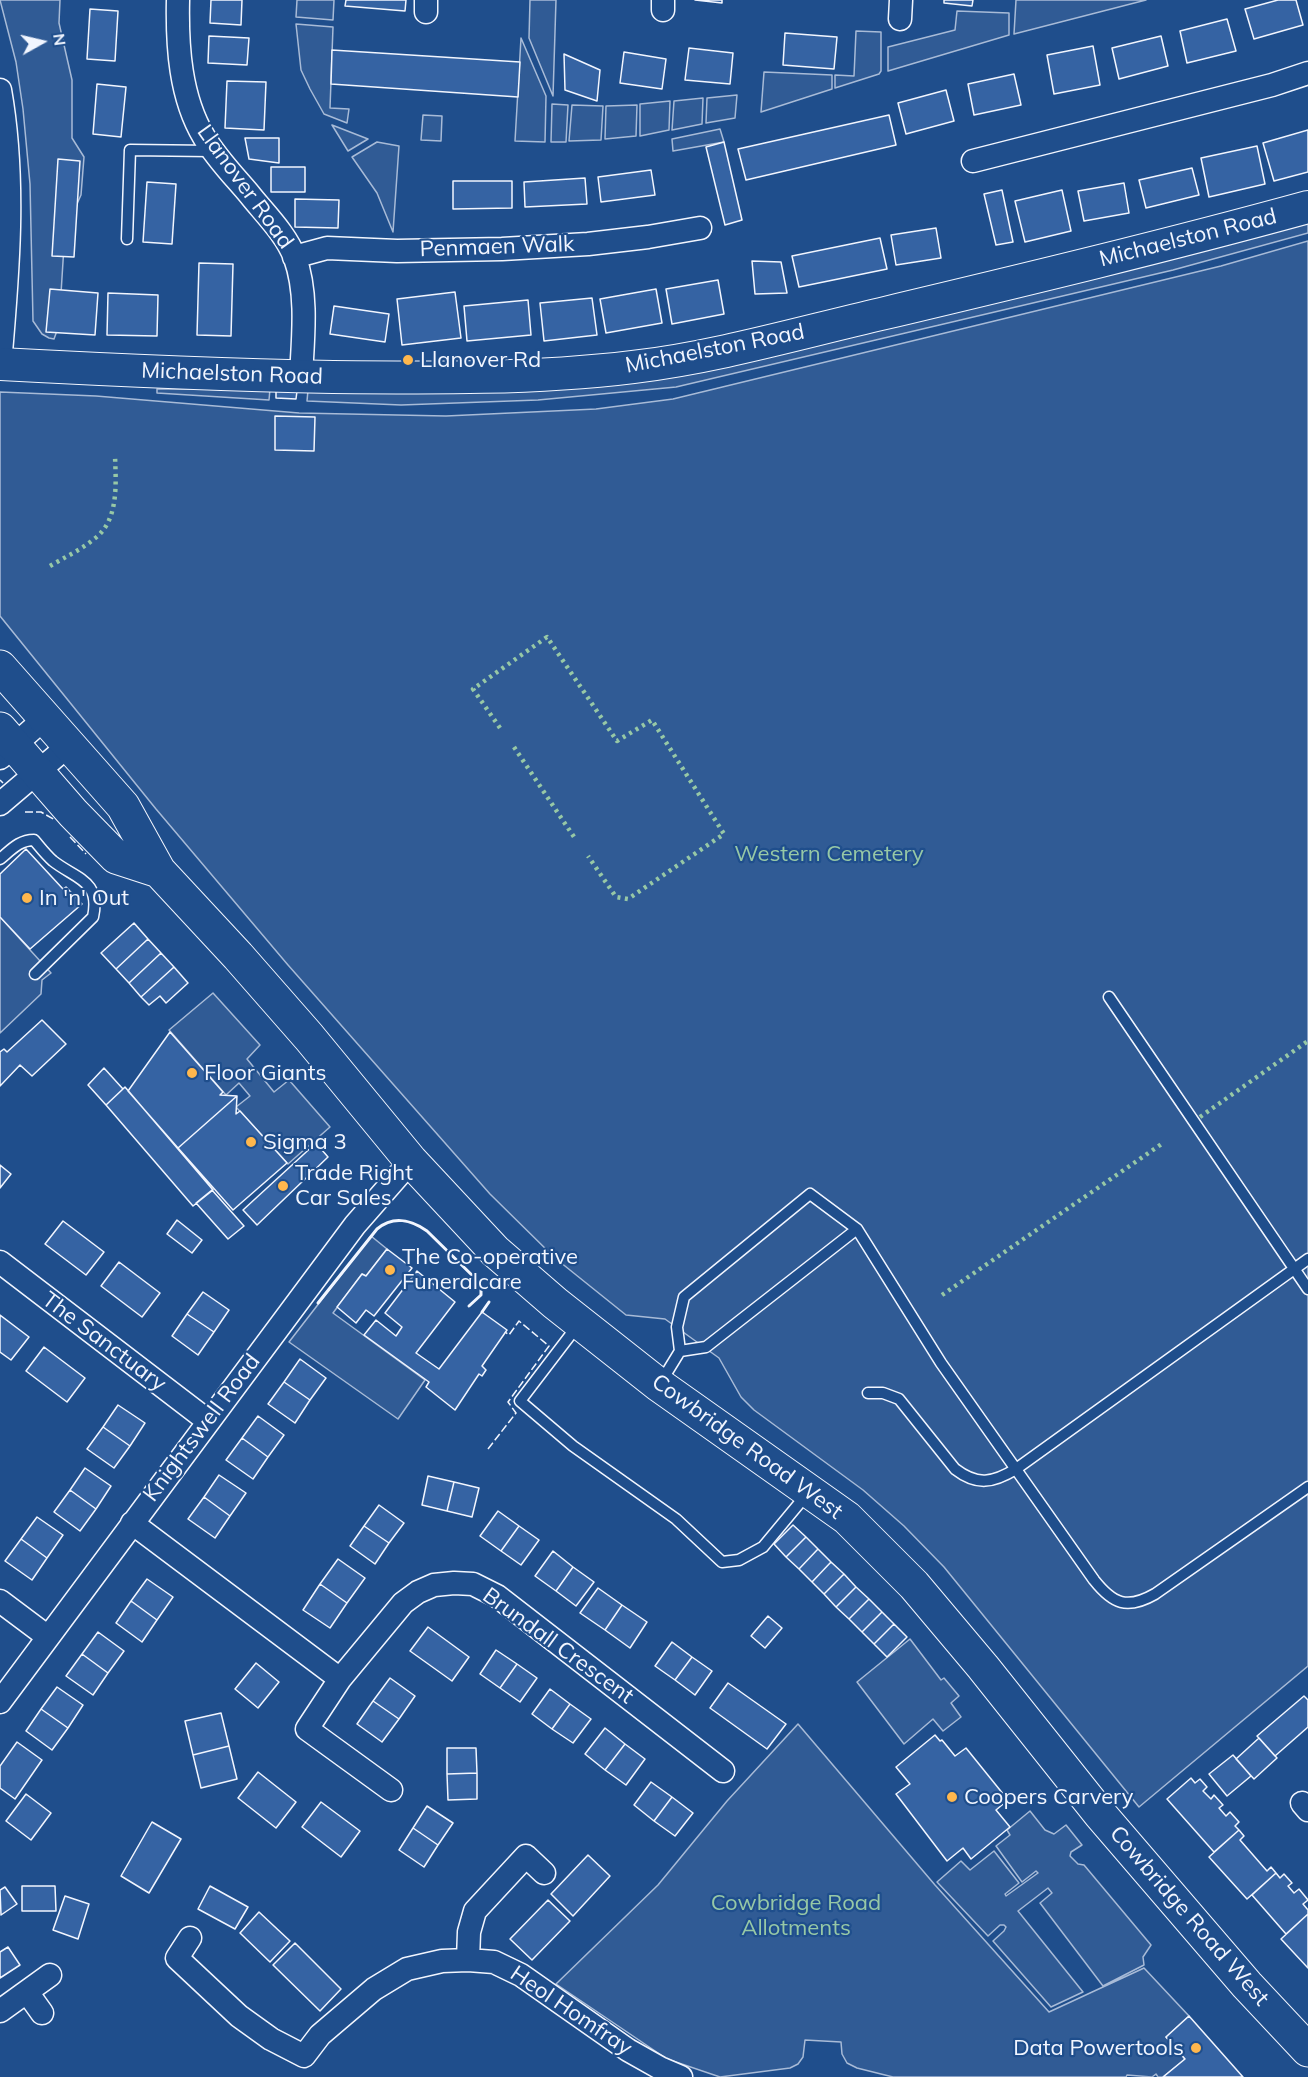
<!DOCTYPE html>
<style>
body{margin:0}
#map{position:relative;width:1308px;height:2077px;overflow:hidden;background:#1f4e8c;font-family:Mulish,sans-serif}
canvas{display:block}
.north{position:absolute;left:12px;top:12px;width:60px;height:60px;-webkit-text-stroke:4px #1f4e8c;paint-order:stroke;rotate:82deg;font-size:16px;font-weight:700;line-height:24px;text-align:center;color:#f2f6ff}
.north::after{content:'';display:block;margin:auto;width:21px;height:27px;background:#f2f6ff;clip-path:polygon(50% 0,100% 100%,50% 72%,0 100%)}
</style>
<div id="map">
<canvas width="1308" height="2077"></canvas>
<div class="north">N</div>
</div>
<script>
const context = document.querySelector('canvas').getContext('2d');
context.lineJoin = 'round';
function fill(path, color) {
  context.fillStyle = color;
  context.fill(path, 'evenodd');
}
function strokePath(path, color, width, dash) {
  context.strokeStyle = color;
  context.lineWidth = width;
  context.lineCap = dash ? 'butt' : 'round';
  context.setLineDash(dash || []);
  context.stroke(path);
}
function drawText(font, color, halo, rows, align = 'center') {
  context.font = font + ' Mulish,sans-serif';
  context.lineWidth = 4.5;
  context.setLineDash([]);
  context.textBaseline = 'middle';
  context.strokeStyle = halo;
  context.fillStyle = color;
  for (const [text, x, y, turn = 0] of rows) {
    context.save();
    context.translate(x, y);
    context.rotate((+turn || 0) * Math.PI / 180);
    context.textAlign = isNaN(turn) ? turn : align;
    if (halo) context.strokeText(text, 0, 0);
    context.fillText(text, 0, 0);
    context.restore();
  }
}
const built = new Path2D(`
 M0,0H60L59,23L72,80V138L84,157L81,195L65,230L59,325L54,339L49,338L42,334L33,321L30,184L23,109L16,62Z
 M297,0H334L333,20L296,17Z
 M530,0H556L553,96L529,38Z
 M1016,0H1146L1014,34Z
 M957,11L1009,13V35L888,71V47L955,30Z
 M296,24L333,27L330,108L349,109L347,123L324,114L310,89L301,70Z
 M856,31L881,32V71L879,74L835,88V75L854,76Z
 M521,38L546,96L545,142L515,141Z
 M764,72L832,75V89L761,112Z
 M737,95L735,118L706,123L707,98Z
 M703,98L702,124L672,130L674,101Z
 M670,101L669,130L640,136V104Z
 M552,104L568,105L566,142H551Z
 M572,105L603,106L601,140L569,141Z
 M637,105L636,136L605,139L606,106Z
 M423,115L442,116L441,141L421,140Z
 M332,125L368,139L348,151Z
 M720,129L724,142L673,151L672,139Z
 M377,142L399,146L393,232L377,193L352,157Z
 M1308,221V233L1173,270L676,387L538,400L401,405L307,401L308,390L425,393L536,387Z
 M1308,241V1666L1139,1807L944,1567L904,1526L863,1490L754,1410L741,1397L719,1358L665,1319L626,1315L555,1258L490,1194L288,965L156,809L0,616V392L96,396L299,413L446,416L596,409L673,399L1221,266Z
 M157,389H270L269,400L157,393Z
 M0,917L51,973L42,980L41,994L0,1033Z
 M213,993L260,1045L247,1059L274,1092L289,1080L330,1127L288,1164L236,1107L250,1096L239,1083L226,1095L169,1030Z
 M371,1236L387,1249L366,1276L362,1274L333,1313L425,1380L398,1419L289,1342Z
 M910,1639L941,1680L944,1678L959,1696L951,1703L961,1717L943,1731L933,1719L904,1744L857,1682Z
 M798,1724L935,1885L1049,2012L1144,1968L1189,2016L1166,2037L1185,2059L1163,2077H1158L1156,2074L1152,2077L1127,2075L1126,2077H893L857,2068L847,2063L842,2054L841,2042L805,2040L803,2057L798,2064L790,2068L720,2077L667,2059L556,1984L658,1885L727,1801Z
 M1030,1811L1045,1830L1054,1834L1066,1825L1082,1845L1071,1852L1070,1856L1078,1864L1084,1865L1151,1945L1143,1957L1144,1965L1103,1986L1040,1903L1052,1893L1048,1888L1018,1911L1083,1992L1051,2007L993,1941L1004,1931L1006,1927L1004,1925H1000L988,1936L937,1882L961,1861L970,1870L994,1851L1019,1883L1005,1894L1006,1896L1038,1873L1036,1871L1022,1882L996,1846L1010,1835L1007,1830Z`);
fill(built, '#305b95');
strokePath(built, '#a8bbd7', 1.5);
const building = new Path2D(`
 M211,0H242L241,25L210,23Z
 M346,0H406L405,11L345,6Z
 M695,0H722V3Z
 M944,0H973L972,6L944,3Z
 M1278,0H1296L1303,25L1254,39L1245,9Z
 M90,9L118,11L115,61L87,59Z
 M1227,19L1236,51L1187,63L1180,31Z
 M785,33L837,37L834,69L783,65Z
 M209,36L249,38L247,65L208,63Z
 M1161,36L1168,66L1119,79L1112,48Z
 M1093,46L1100,85L1054,94L1047,55Z
 M689,48L733,53L730,84L685,80Z
 M332,50L520,62L518,97L331,84Z
 M624,52L666,59L662,89L620,83Z
 M564,54L600,70L597,101L565,90Z
 M1014,74L1021,105L974,115L968,84Z
 M227,81L266,82L264,130L225,128Z
 M97,84L126,87L121,137L93,134Z
 M946,90L954,121L906,134L898,103Z
 M889,115L896,145L746,180L738,149Z
 M1308,130V172L1274,181L1263,143Z
 M245,138H279V163L249,159Z
 M724,142L742,220L725,225L706,147Z
 M1257,146L1265,184L1209,197L1201,158Z
 M58,159L80,161L74,257L52,256Z
 M271,167H305V192H271Z
 M1192,168L1199,195L1146,208L1139,180Z
 M651,170L655,195L601,202L598,177Z
 M585,178L587,204L525,207L524,182Z
 M453,181H512V208L453,209Z
 M147,182L176,184L172,244L143,242Z
 M1124,183L1129,213L1084,221L1078,191Z
 M1002,190L1013,242L996,245L984,194Z
 M1062,190L1071,231L1025,242L1015,201Z
 M295,199L339,200L338,228L295,227Z
 M936,228L941,258L896,265L891,235Z
 M880,238L887,269L799,287L792,256Z
 M752,261L781,262L787,293L755,294Z
 M199,263L233,264L231,336L197,335Z
 M718,280L724,314L672,324L666,289Z
 M50,289L98,293L95,335L46,332Z
 M656,289L662,323L606,333L600,299Z
 M455,292L461,338L402,345L397,299Z
 M108,293L158,295L157,336L107,335Z
 M592,298L597,335L544,341L540,303Z
 M528,300L531,335L467,341L464,306Z
 M334,306L389,314L385,342L330,334Z
 M276,390L297,391L296,399L276,398Z
 M275,416L315,417L314,451L275,450Z
 M26,849L63,889L66,887L82,904L30,949L0,917V874Z
 M134,923L148,939L116,969L101,953Z
 M148,939L161,953L129,983L116,969Z
 M161,953L174,967L141,997L129,983Z
 M174,967L188,983L166,1003L160,996L149,1005L141,997Z
 M42,1020L66,1044L32,1076L20,1065L0,1086V1052L4,1049L7,1052Z
 M170,1032L223,1092L220,1095L237,1096L178,1148L128,1091Z
 M104,1068L123,1089L106,1105L88,1085Z
 M125,1087L213,1190L193,1206L106,1105Z
 M237,1096L236,1114L240,1111L287,1163L233,1210L178,1148Z
 M316,1143L328,1157L257,1225L243,1210Z
 M0,1165L11,1174L0,1188Z
 M212,1190L244,1226L228,1239L196,1203Z
 M177,1220L202,1240L192,1253L167,1234Z
 M63,1221L104,1252L86,1275L45,1244Z
 M387,1249L412,1268L374,1316L366,1310L356,1323L337,1307L362,1274L366,1276Z
 M119,1262L160,1293L142,1317L101,1286Z
 M417,1271L455,1302L416,1353L439,1369L482,1312L507,1330L482,1366L486,1370L482,1376L479,1374L455,1410L426,1387L429,1382L364,1335L376,1320L396,1336L402,1327L385,1313Z
 M203,1292L229,1310L214,1332L187,1314Z
 M187,1314L214,1332L198,1355L172,1336Z
 M0,1315L29,1337L11,1360L0,1352Z
 M44,1347L85,1378L67,1402L26,1371Z
 M300,1359L326,1378L310,1400L284,1382Z
 M284,1382L310,1400L295,1423L268,1404Z
 M118,1405L145,1423L130,1446L103,1427Z
 M258,1416L284,1435L268,1457L242,1438Z
 M103,1427L130,1446L114,1468L87,1449Z
 M242,1438L268,1457L253,1479L226,1460Z
 M85,1468L111,1486L96,1509L70,1490Z
 M219,1475L246,1493L230,1516L204,1497Z
 M428,1476L454,1482L447,1511L422,1505Z
 M454,1482L479,1488L472,1517L447,1511Z
 M70,1490L96,1509L80,1531L54,1512Z
 M204,1497L230,1516L215,1538L188,1519Z
 M379,1505L404,1523L389,1543L364,1526Z
 M498,1511L519,1526L501,1551L480,1536Z
 M37,1517L63,1535L47,1558L21,1539Z
 M793,1525L806,1537L786,1557L774,1544Z
 M364,1526L389,1543L375,1564L350,1546Z
 M519,1526L539,1540L521,1565L501,1551Z
 M806,1537L818,1549L799,1569L786,1557Z
 M21,1539L47,1558L32,1580L5,1561Z
 M818,1549L831,1562L812,1582L799,1569Z
 M553,1551L573,1567L556,1591L535,1576Z
 M338,1559L365,1578L347,1603L320,1584Z
 M831,1562L844,1574L824,1594L812,1582Z
 M573,1567L594,1582L576,1606L556,1591Z
 M844,1574L856,1587L836,1607L824,1594Z
 M147,1579L173,1597L157,1620L131,1601Z
 M320,1584L347,1603L330,1628L303,1610Z
 M856,1587L869,1599L849,1619L836,1607Z
 M598,1588L622,1605L605,1630L580,1613Z
 M869,1599L882,1612L862,1632L849,1619Z
 M131,1601L157,1620L142,1642L116,1623Z
 M622,1605L647,1622L630,1648L605,1630Z
 M882,1612L894,1624L874,1644L862,1632Z
 M768,1616L782,1628L765,1648L751,1636Z
 M894,1624L907,1637L887,1657L874,1644Z
 M428,1627L469,1657L452,1681L410,1651Z
 M98,1632L124,1651L108,1673L82,1654Z
 M672,1642L692,1657L675,1680L655,1666Z
 M496,1650L517,1664L500,1688L480,1674Z
 M82,1654L108,1673L93,1695L66,1676Z
 M692,1657L712,1671L695,1695L675,1680Z
 M256,1663L279,1682L258,1708L235,1689Z
 M517,1664L537,1678L520,1702L500,1688Z
 M390,1678L415,1696L399,1719L373,1701Z
 M728,1683L786,1724L767,1749L710,1708Z
 M57,1687L83,1705L68,1728L41,1709Z
 M550,1689L570,1704L552,1729L532,1714Z
 M1304,1696L1308,1700V1727L1275,1756L1257,1736Z
 M373,1701L399,1719L382,1742L357,1724Z
 M570,1704L591,1719L573,1743L552,1729Z
 M41,1709L68,1728L52,1750L26,1731Z
 M221,1713L229,1746L193,1755L185,1721Z
 M605,1728L625,1744L605,1770L585,1754Z
 M935,1735L940,1741L942,1740L955,1756L966,1748L1008,1800L996,1810L1010,1827L971,1859L963,1848L947,1861L896,1794L910,1784L896,1767Z
 M1259,1738L1277,1758L1254,1779L1236,1759Z
 M17,1742L42,1760L15,1799L0,1788V1766Z
 M625,1744L645,1759L626,1785L605,1770Z
 M229,1746L237,1779L201,1788L193,1755Z
 M447,1748H476L477,1773L447,1774Z
 M1233,1755L1251,1776L1227,1796L1209,1774Z
 M258,1772L296,1802L276,1828L238,1798Z
 M477,1773V1799L448,1800L447,1774Z
 M1191,1778L1195,1783L1200,1779L1207,1787L1203,1791L1211,1799L1214,1795L1223,1805L1219,1808L1226,1816L1230,1812L1239,1822L1235,1826L1239,1830L1214,1852L1167,1799Z
 M651,1782L672,1797L654,1821L634,1805Z
 M26,1794L51,1813L31,1840L6,1821Z
 M672,1797L693,1813L675,1836L654,1821Z
 M321,1802L360,1831L341,1857L302,1827Z
 M427,1806L453,1823L438,1845L413,1828Z
 M152,1822L181,1839L149,1893L121,1876Z
 M413,1828L438,1845L424,1867L399,1850Z
 M1239,1830L1244,1836L1240,1840L1267,1871L1271,1867L1276,1873L1247,1899L1209,1857Z
 M588,1855L610,1876L573,1916L551,1894Z
 M1276,1873L1280,1878L1284,1874L1292,1883L1288,1886L1294,1893L1299,1889L1308,1900L1303,1904L1308,1910V1914L1286,1934L1252,1895Z
 M22,1886H55L56,1911H22Z
 M210,1886L248,1907L235,1929L198,1909Z
 M5,1887L17,1904L1,1915L0,1890Z
 M65,1896L89,1904L78,1939L53,1930Z
 M548,1900L570,1921L532,1960L510,1939Z
 M259,1912L290,1941L270,1962L240,1933Z
 M1308,1914V1968L1281,1939Z
 M295,1943L341,1989L320,2011L273,1965Z
 M8,1947L20,1965L0,1978V1952Z
 M1189,2016L1243,2077H1163L1185,2059L1166,2037Z`);
fill(building, '#3563a3');
strokePath(building, '#f2f6ff', 1.5);
const lane = new Path2D(`
 M127,239L130,150L212,151
 M0,859C11,850 19,840 34,840C40,847 46,855 53,861C76,879 101,880 93,917L35,974
 M1109,997L1308,1289
 M578,1325L520,1401L573,1446L676,1519L722,1562L739,1560L763,1547L807,1494
 M680,1351L677,1327L684,1297L810,1194L857,1229L941,1363L1094,1580C1113,1604 1127,1610 1155,1594L1308,1487
 M661,1382L680,1351L706,1347L857,1229
 M868,1393H883L899,1399L955,1469C977,1486 993,1483 1016,1469L1308,1259`);
const street = new Path2D(`
 M178,0C177,46 180,97 204,137C216,158 235,177 250,195C265,214 286,234 295,258C308,294 303,338 301,376
 M663,10V0
 M426,12V0
 M900,19L901,0
 M0,90C16,180 8,274 0,364
 M973,161L1272,85L1308,73
 M294,257L327,248L397,251L502,249L588,244L648,237L700,228
 M0,758L45,718
 M0,804L68,746
 M0,1262L208,1421
 M132,1523L340,1679
 M0,1601L48,1637
 M0,1702L355,1225L411,1161
 M391,1790L307,1729L340,1679L403,1603L418,1592L434,1585L454,1583L473,1584L497,1596L723,1771
 M1302,1803L1308,1810
 M190,1938L177,1958L239,2016L271,2039L304,2056L320,2035L374,1989L407,1969L442,1961L468,1960L494,1962L521,1975L628,2050L660,2068L681,2077
 M468,1960L469,1932L475,1911L526,1856L544,1873
 M27,1992L42,2013
 M0,2011L50,1975`);
const secondary = new Path2D(`
 M0,364C111,370 222,375 333,377C433,378 534,379 633,367C717,357 799,333 881,314C1024,280 1166,246 1308,207`);
const highway = new Path2D(`
 M0,667L123,806L159,871L238,956L309,1037L411,1161L495,1251L555,1303L659,1385L847,1518L914,1585L983,1667L1100,1814L1247,1985L1308,2050
 M0,729L73,813L116,857L159,871`);
strokePath(lane, '#f2f6ff', 13);
strokePath(street, '#f2f6ff', 25);
strokePath(secondary, '#f2f6ff', 34);
strokePath(highway, '#f2f6ff', 35);
strokePath(lane, '#1f4e8c', 10);
strokePath(street, '#1f4e8c', 22);
strokePath(secondary, '#1f4e8c', 32);
strokePath(highway, '#1f4e8c', 33);
strokePath(new Path2D(`
 M50,566C65,557 81,550 94,539C119,521 116,484 115,456
 M500,728L473,689L547,637L617,741L652,720L724,834L628,899L616,897L588,856
 M514,747L574,837
 M1200,1117L1308,1041
 M942,1295L1163,1143`), '#97c8a6', 4.5, [3, 4.5]);
strokePath(new Path2D(`
 M0,780L3,783
 M25,812H41L55,820
 M70,837L86,854
 M488,1449L516,1413L508,1402L549,1346L519,1321L509,1335L505,1332`), '#f2f6ff', 1.5, [8, 3]);
strokePath(new Path2D(`
 M318,1303L377,1229C394,1215 411,1220 427,1231L481,1284V1295L469,1306
 M482,1312L489,1302`), '#f2f6ff', 3);
for (const [x, y, r, color] of [
 [408,360,6,"#ffb74d"],
 [27,898,6,"#ffb74d"],
 [192,1073,6,"#ffb74d"],
 [251,1142,6,"#ffb74d"],
 [283,1186,6,"#ffb74d"],
 [390,1270,6,"#ffb74d"],
 [952,1797,6,"#ffb74d"],
 [1196,2048,6,"#ffb74d"]
]) {
  const dot = new Path2D();
  dot.arc(x, y, r, 0, 2 * Math.PI);
  context.fillStyle = color;
  context.fill(dot);
  strokePath(dot, '#1f4e8c', 2);
}
drawText('22px', '#f2f6ff', '#1f4e8c', [
 ["Llanover Road",245,187,54],
 ["Michaelston Road",1188,238,-14],
 ["Penmaen Walk",497,247,-2],
 ["Michaelston Road",715,349,-11],
 ["Michaelston Road",232,374,2],
 ["The Sanctuary",104,1342,37],
 ["Knightswell Road",202,1428,-53],
 ["Cowbridge Road West",747,1447,36],
 ["Brundall Crescent",558,1646,36],
 ["Cowbridge Road West",1189,1916,49],
 ["Heol Homfray",571,2011,34]
]);
drawText('22px', '#f2f6ff', '#1f4e8c', [
 ["Llanover Rd",420,360],
 ["In 'n' Out",39,898],
 ["Floor Giants",204,1073],
 ["Sigma 3",263,1142],
 ["Trade Right",295,1173],
 ["Car Sales",295,1198],
 ["The Co-operative",402,1257],
 ["Funeralcare",402,1282],
 ["Coopers Carvery",964,1797],
 ["Data Powertools",1184,2048,"right"]
], 'left');
drawText('22px', '#97c8a6', '#1f4e8c', [
 ["Western Cemetery",829,854],
 ["Cowbridge Road",796,1903],
 ["Allotments",796,1928]
]);
</script>
